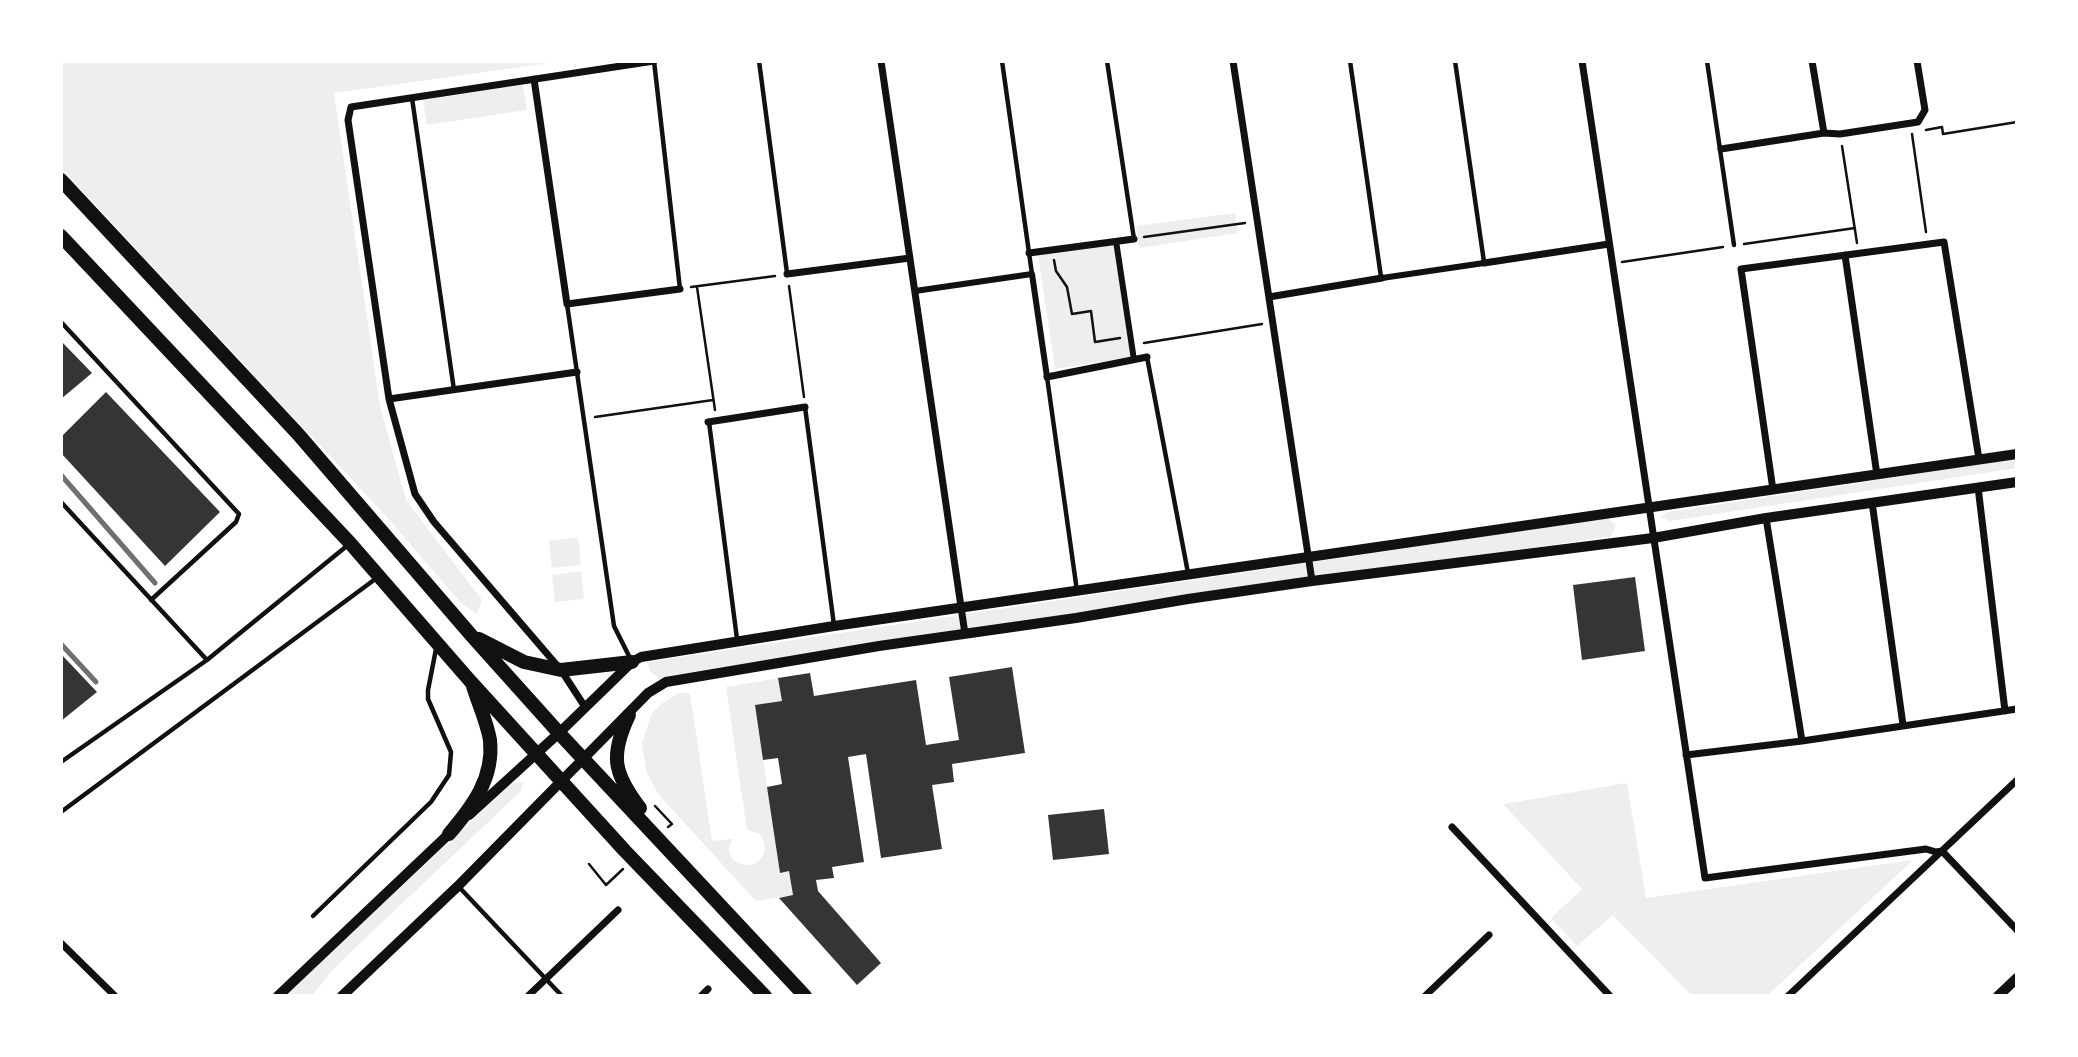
<!DOCTYPE html>
<style>
body{margin:0}
#map{position:relative;width:2078px;height:1057px;overflow:hidden;background:#fff;font-family:Lato,sans-serif}
canvas{display:block}
.frame{position:absolute;inset:0;border:63px solid #fff;pointer-events:none}
</style>
<div id="map">
<canvas width="2078" height="1057"></canvas>
<div class="frame"></div>
</div>
<script>
const context = document.querySelector('canvas').getContext('2d');
context.lineJoin = 'round';
function fill(path, color) {
  context.fillStyle = color;
  context.fill(path, 'evenodd');
}
function strokePath(path, color, width, dash) {
  context.strokeStyle = color;
  context.lineWidth = width;
  context.lineCap = dash ? 'butt' : 'round';
  context.setLineDash(dash || []);
  context.stroke(path);
}
fill(new Path2D(`
 M61,61H564L334,93L380,406L406,500L482,600L477,614L460,602L387,517L61,168Z
 M523,85L527,110L427,125L423,100Z
 M1235,213L1238,233L1139,248L1136,226Z
 M1114,240L1131,357L1055,369L1038,254Z
 M2017,459V468L1670,521L1660,517L1668,512Z
 M1608,518L1616,525L1611,536L661,680L651,672L647,662Z
 M578,537L581,565L552,568L549,541Z
 M581,571L584,599L555,602L552,575Z
 M778,678L782,701L755,706L780,872L789,871L793,895L756,901L658,794L646,771L642,744L651,715L661,704L679,693H690L712,841L732,839L729,849L732,859C751,876 775,855 760,834L747,830L726,687Z
 M524,782L520,792L335,967L312,996H285L507,788L515,783Z
 M1627,783L1646,898L1913,860L1767,996H1692L1613,915L1577,946L1551,918L1582,889L1503,804Z`), '#eee');
fill(new Path2D(`
 M61,341L92,373L61,399Z
 M106,392L220,512L165,566L61,453V437Z
 M1635,577L1645,651L1582,660L1573,585Z
 M61,654L97,692L61,721Z
 M1012,667L1025,753L952,764L954,782L932,785L942,849L881,858L866,754L848,757L864,862L832,867L834,878L816,880L818,891L881,963L857,985L779,898L793,895L789,871L780,873L767,787L782,784L778,758L763,760L755,705L782,701L778,678L810,673L814,696L916,680L926,745L959,740L949,677Z
 M1104,809L1109,854L1053,860L1048,815Z`), '#353535');
strokePath(new Path2D(`
 M1926,130L1942,127L1943,134L2017,122
 M1912,134L1926,232
 M1842,146L1857,243
 M1144,237L1245,223
 M1744,244L1855,228
 M1054,260L1056,271L1067,287L1072,314L1091,311L1095,342L1120,338
 M1622,262L1723,247
 M789,286L804,397
 M691,287L775,276
 M697,287L715,410
 M1144,343L1262,324
 M595,417L713,400
 M655,806L672,824L668,827
 M589,864L606,885L623,869`), '#111', 2.5);
strokePath(new Path2D(`
 M654,61L680,289
 M759,61L787,273
 M1002,61L1032,274
 M1107,61L1134,239
 M1350,61L1381,277
 M1455,61L1484,262
 M1707,61L1734,245
 M412,98L454,390
 M567,304L614,626L630,658
 M61,322L239,514L236,522L151,600
 M1147,357L1188,573
 M1047,377L1077,591
 M805,407L834,625
 M709,422L737,639
 M61,502L207,660
 M61,762L207,660L348,545
 M61,812L378,577
 M459,887L562,996
 M313,916L431,802L449,775L451,752L428,699V690L436,649`), '#111', 4.5);
strokePath(new Path2D(`
 M1116,241L1134,360
 M1382,278L1484,263
 M915,291L1032,274L1047,377`), '#111', 6);
strokePath(new Path2D(`
 M881,61L965,634
 M1233,61L1312,581
 M1582,61L1705,878L1926,849L1936,852L1942,851L2017,930
 M1812,61L1824,133
 M534,79L567,304L680,289
 M1721,149L1824,133L1840,134L1918,122L1925,110L1917,61
 M1029,253L1134,239
 M1845,255L1877,475
 M1484,263L1609,244
 M787,274L910,258
 M1269,297L1382,278
 M1047,377L1147,357
 M389,399L577,372
 M708,422L805,407
 M1978,487L2005,711
 M1773,490L1741,269L1944,242L1979,459
 M1872,502L1903,725
 M1766,518L1802,741
 M585,707L561,670L434,522L415,494L389,399L348,120L351,107L654,61
 M1686,755L1802,741L2017,709
 M1452,827L1610,996
 M61,943L115,996
 M528,996L618,910
 M701,996L708,989
 M1425,996L1489,935
 M1788,996L2017,780`), '#111', 7);
strokePath(new Path2D(`
 M469,815L559,733L632,662L641,657L834,626L2017,454
 M278,996L452,831
 M342,996L458,886L648,693L666,682L879,646L1076,618L1188,599L1312,581L1653,538L1766,518L2017,482
 M1998,996L2017,978`), '#111', 10);
strokePath(new Path2D(`
 M61,180L298,434L471,635L559,733L805,996
 M61,236L350,543L471,682L625,851L765,996
 M479,639L524,662L561,670L632,662
 M629,715C610,755 613,773 640,808
 M449,834C473,806 494,778 490,740C487,722 478,703 473,686`), '#111', 14);
strokePath(new Path2D(`
 M61,475L155,583
 M61,644L96,682`), '#707070', 5);
</script>
